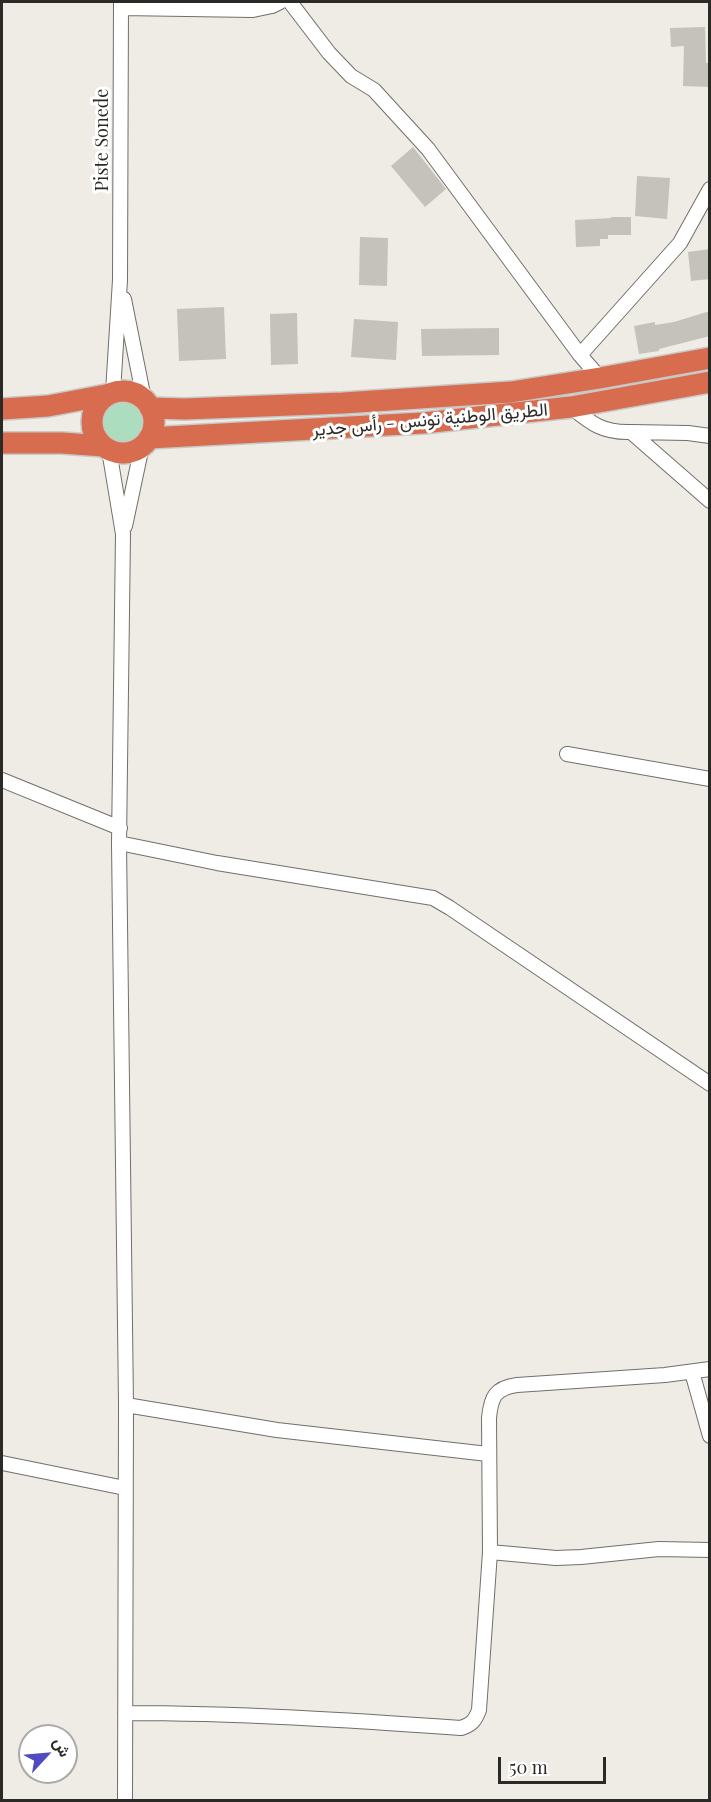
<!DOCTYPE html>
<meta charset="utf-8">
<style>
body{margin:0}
#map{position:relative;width:711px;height:1802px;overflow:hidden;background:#eeece5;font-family:"Playfair Display",Vazirmatn,serif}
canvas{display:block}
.frame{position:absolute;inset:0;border:3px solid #2b2a27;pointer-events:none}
.north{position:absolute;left:18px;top:1724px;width:60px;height:60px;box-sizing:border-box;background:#fff;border:2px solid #aaaaa9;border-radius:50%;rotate:64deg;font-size:16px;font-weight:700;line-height:24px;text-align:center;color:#2b2a27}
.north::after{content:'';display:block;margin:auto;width:21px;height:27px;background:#514bc2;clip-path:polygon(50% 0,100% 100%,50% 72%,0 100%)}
.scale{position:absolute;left:498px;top:1757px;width:108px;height:27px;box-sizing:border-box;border:3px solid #2b2a27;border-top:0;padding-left:8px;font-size:18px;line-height:21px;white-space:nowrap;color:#2b2a27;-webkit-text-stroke:4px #fff;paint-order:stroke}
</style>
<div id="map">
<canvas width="711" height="1802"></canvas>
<div class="frame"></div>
<div class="north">ش</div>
<div class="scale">50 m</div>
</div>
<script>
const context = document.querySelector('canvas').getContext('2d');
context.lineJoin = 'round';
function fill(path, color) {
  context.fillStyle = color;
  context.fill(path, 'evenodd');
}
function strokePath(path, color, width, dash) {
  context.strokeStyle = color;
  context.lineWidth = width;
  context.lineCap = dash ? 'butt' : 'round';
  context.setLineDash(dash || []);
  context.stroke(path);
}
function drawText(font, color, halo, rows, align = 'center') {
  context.font = font + ' "Playfair Display",Vazirmatn,serif';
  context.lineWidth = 6;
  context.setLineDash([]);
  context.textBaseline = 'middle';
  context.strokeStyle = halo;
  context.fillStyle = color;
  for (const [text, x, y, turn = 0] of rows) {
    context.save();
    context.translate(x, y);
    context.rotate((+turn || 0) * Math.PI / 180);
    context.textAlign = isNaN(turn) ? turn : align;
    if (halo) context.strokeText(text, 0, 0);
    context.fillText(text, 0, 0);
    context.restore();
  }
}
fill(new Path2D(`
 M100 421a22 22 0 1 1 44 0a22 22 0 1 1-44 0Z`), '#adddbf');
fill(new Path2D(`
 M705,27L706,63H710V87L683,86L684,46L671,47L670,28Z
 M413,147L446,189L425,207L391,166Z
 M637,176L670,178L667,219L635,216Z
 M611,217H631V235H608V239H600V246L576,247L575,220L611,218Z
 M360,237L388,238L387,286L359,285Z
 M710,249V279L691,281L688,252Z
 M224,307L226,359L179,361L177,309Z
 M710,311V336L659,349V351L639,354L634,326L655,322V325L674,322Z
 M297,313L298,364L271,365L270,314Z
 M354,319L398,322L396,360L351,357Z
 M499,328V355L422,356L421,329Z`), '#c4c2bb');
const minor = new Path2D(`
 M290,2L329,53L351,76L374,90L428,149L580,355L600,378
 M121,8L253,10L272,6L280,2
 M124,299L144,399
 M580,355L680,243L710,189
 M113,392L120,280L121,2
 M571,407C592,424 603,433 631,432L710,501
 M631,432L688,433L710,436
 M109,450L123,534L119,843L126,1405L125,1800
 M125,526L142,446
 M567,754L710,779
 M2,780L120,828
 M119,843L217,863L433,898L450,908L710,1084
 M692,1372L710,1436
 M126,1405L277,1430L488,1454
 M2,1463L125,1488
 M490,1552L556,1558L581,1557L659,1549L710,1550
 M125,1713C237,1713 349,1720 461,1728C471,1725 475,1721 479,1710L490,1552L489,1418C491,1397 495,1388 517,1385L665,1375L710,1369`);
const highway = new Path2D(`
 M92 422a31 31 0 1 1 62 0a31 31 0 1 1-62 0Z
 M150,408L185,409L343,403L511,392L600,378L710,358
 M2,409L48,406L106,395
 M149,438L423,423L571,407L710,382
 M2,443H62L103,446`);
strokePath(minor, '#716f6a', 16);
strokePath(highway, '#c8c8c7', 24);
strokePath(minor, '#fff', 14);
strokePath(highway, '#d76c4f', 21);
drawText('18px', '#2b2a27', '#fff', [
 ["Piste Sonede",102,140,-90],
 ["الطريق الوطنية تونس - رأس جدير",430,420,-5]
]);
</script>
